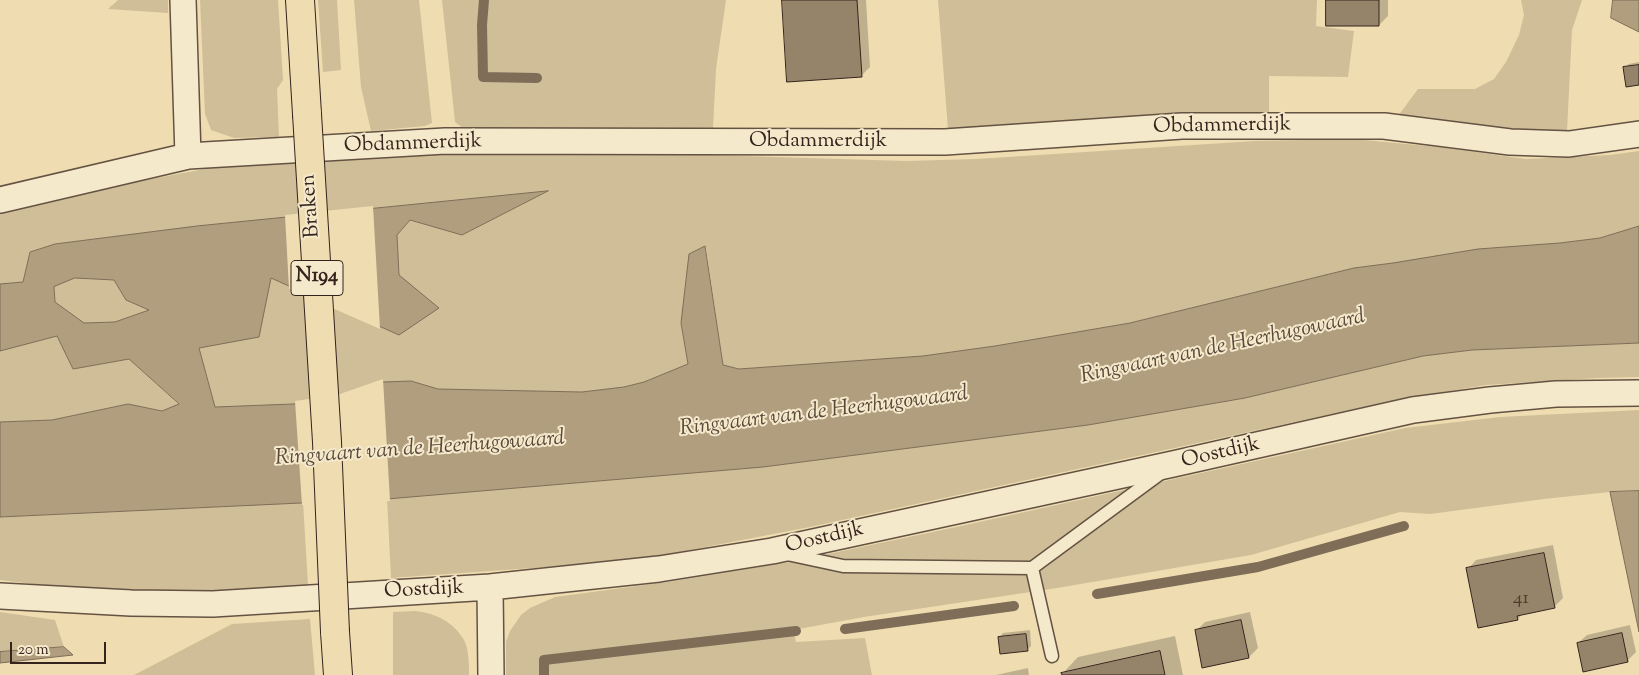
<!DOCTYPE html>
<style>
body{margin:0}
#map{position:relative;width:1639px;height:675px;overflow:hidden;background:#efddb1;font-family:"Sorts Mill Goudy",serif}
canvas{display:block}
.scale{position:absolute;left:10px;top:642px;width:96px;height:22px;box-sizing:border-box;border:2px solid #35241e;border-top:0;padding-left:6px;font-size:15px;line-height:18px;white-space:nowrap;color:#35241e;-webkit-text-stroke:4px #f5e9cc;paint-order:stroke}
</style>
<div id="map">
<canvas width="1639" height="675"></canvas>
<div class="scale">20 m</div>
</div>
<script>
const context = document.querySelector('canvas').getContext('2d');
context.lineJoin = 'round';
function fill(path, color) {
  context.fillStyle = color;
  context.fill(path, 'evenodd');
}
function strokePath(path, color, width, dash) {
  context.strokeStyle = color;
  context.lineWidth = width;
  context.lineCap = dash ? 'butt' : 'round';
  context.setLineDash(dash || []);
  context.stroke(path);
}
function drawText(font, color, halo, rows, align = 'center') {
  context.font = font + ' "Sorts Mill Goudy",serif';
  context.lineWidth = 4;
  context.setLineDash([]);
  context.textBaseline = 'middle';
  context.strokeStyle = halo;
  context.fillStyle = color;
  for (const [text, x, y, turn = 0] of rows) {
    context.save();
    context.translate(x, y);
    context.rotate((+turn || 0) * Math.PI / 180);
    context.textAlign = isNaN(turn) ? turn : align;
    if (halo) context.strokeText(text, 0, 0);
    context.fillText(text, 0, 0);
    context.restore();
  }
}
fill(new Path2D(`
 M118,0H168V13L108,9Z
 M200,0H278L283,80L277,89L279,137L234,138L211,130L205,114Z
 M318,0H337L341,70L323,72Z
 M354,0H419L432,123L425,126L371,131L361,87Z
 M442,0H726L716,69L713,128H463L455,122Z
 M938,0H1317L1316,26L1354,31L1348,77L1269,76V113H1206L1109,117L948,130Z
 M1521,0H1582L1572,30L1567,131L1519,133L1427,117L1398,116L1418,89H1475L1494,79L1506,62L1519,35L1524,15Z
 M1353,139L1439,147L1526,159L1610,155L1639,151V226L1600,238L1354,268L1130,323L995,346L923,356L739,369L723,365L706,247L681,323L688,364L644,382L626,387L582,392L438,389L411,381L337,397L293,404L215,407L199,348L271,278L399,335V275L397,235L410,220L462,235L547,192L197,226L55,244L30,252L23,282L0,284V211L76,193L210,168L280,160L473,150L675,154L906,161L977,159L1255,141Z
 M75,278L114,280L126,299L149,310L115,322L84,323L55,302L54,287Z
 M57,336L73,369L129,359L179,405L162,411L128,404L52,420L0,422V351Z
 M1639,343V377L1598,378L1486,385L1396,400L810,527L669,554L576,565L391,578L387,499L763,467L1088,425L1245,398L1423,356L1472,350Z
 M1639,410V491L1610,492L1544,499L1430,514L1400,512L1251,555L1057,588L864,617L793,630L796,642L865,638L872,675H506V642L510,631L521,615L530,608L555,597L674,581L790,562L961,526L1405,428L1500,417Z
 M303,502L308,585C282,587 255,591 228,592C153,595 75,590 0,580V517Z
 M415,611C435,613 454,622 464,640C469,649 469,665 469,675H393V612Z
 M0,612L55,620L64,647L0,652Z
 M310,619L315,675H134L232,624Z`), '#cfbe98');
const water = new Path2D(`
 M1613,0H1639V32L1611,18Z
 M548,191L462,235L410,220L397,235L399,275L439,308L399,335L271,278L259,337L199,348L215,407L293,404L337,398L383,382L411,381L438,389L582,392L624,387L644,382L688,364L681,323L689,254L705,246L723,365L739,369L923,356L995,346L1130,323L1354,268L1393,263L1478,249L1560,243L1600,238L1639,226V343L1472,350L1423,356L1245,398L1088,425L763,467L387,499L0,517V422L52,420L128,404L162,411L179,404L129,359L73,369L57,336L0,351V284L23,282L30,252L55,244L197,226ZM75,278L114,280L126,300L149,310L115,322L84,323L55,302L54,287Z
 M1639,491V632L1610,492Z
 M64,647L73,655L0,663V652Z`);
fill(water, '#b09e7f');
strokePath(water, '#7f6d58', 1);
fill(new Path2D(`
 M373,206L380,329L289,289L285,215Z
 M383,379L390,501L302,505L295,401L337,395Z`), '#efddb1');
fill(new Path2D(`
 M783,0H866L870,67L861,76Z
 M1327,0H1388V16L1379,25Z
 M1639,62V84L1624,68L1629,64Z
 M1553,545L1563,598L1554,607L1523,613L1518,619L1468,569L1476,560Z
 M1250,612L1258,648L1249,657L1203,667L1196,631L1205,622Z
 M1630,625L1636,652L1627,661L1578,643L1587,635Z
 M1030,630L1031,646L1027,650L999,638L1003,633Z
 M1175,636L1183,675H1063V673L1078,657Z
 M1028,668L1029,675H996Z`), '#0003');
strokePath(new Path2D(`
 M484,0L482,25L483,77L537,78
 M1097,594L1258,567L1404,526
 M845,629L1014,606
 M544,675V660L796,631`), '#7f6d58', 10);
const building = new Path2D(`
 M782,0H857L862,77L787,82Z
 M1326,0H1379V26H1326Z
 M1639,65V85L1626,87L1623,67Z
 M1544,553L1555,608L1517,616L1518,620L1478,628L1466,568Z
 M1241,620L1249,658L1202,668L1195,630Z
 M1622,633L1628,662L1583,672L1577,643Z
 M1026,634L1028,651L1000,654L998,637Z
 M1160,651L1165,675H1062L1061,673Z`);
fill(building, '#96846a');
strokePath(building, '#35241e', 1);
const lane = new Path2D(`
 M787,554L843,566L1032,568L1052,656
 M1032,568L1161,473`);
const street = new Path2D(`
 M183,0L188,156
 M0,200L188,156L445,141L945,142L1182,126H1384L1510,142L1569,144L1639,134
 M490,587L491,675
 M0,596L131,603L213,604L490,587L659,569L772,551L1173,464L1413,410L1490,400L1556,394L1639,393`);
const primary = new Path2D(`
 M300,0L307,114
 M335,632L338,675`);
strokePath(lane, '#645243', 15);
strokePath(street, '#645243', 28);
strokePath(primary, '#35241e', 30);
strokePath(lane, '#f5e9cc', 12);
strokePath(street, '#f5e9cc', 25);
strokePath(primary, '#efddb1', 28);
const primaryBridge = new Path2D(`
 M307,114L327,442L335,632`);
strokePath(primaryBridge, '#35241e', 30, []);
strokePath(primaryBridge, '#efddb1', 28);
drawText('19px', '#4d3c31', null, [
 ["41",1521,600]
]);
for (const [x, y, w] of [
 [317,278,52]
]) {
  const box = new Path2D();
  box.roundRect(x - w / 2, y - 17.5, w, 35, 4);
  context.fillStyle = '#f5e9cc';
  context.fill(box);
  strokePath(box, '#35241e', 1);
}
drawText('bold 20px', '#35241e', null, [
 ["N194",317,278]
]);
drawText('21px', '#35241e', '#f5e9cc', [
 ["Obdammerdijk",1222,127,-1],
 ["Obdammerdijk",818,142],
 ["Obdammerdijk",413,145,-2],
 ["Braken",312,206,-94],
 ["Oostdijk",1221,454,-13],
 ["Oostdijk",825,539,-13],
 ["Oostdijk",424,591,-3]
]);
drawText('italic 22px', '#5a493b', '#f5e9cc', [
 ["Ringvaart van de Heerhugowaard",1223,348,-12],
 ["Ringvaart van de Heerhugowaard",824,413,-7],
 ["Ringvaart van de Heerhugowaard",420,450,-4]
]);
</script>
